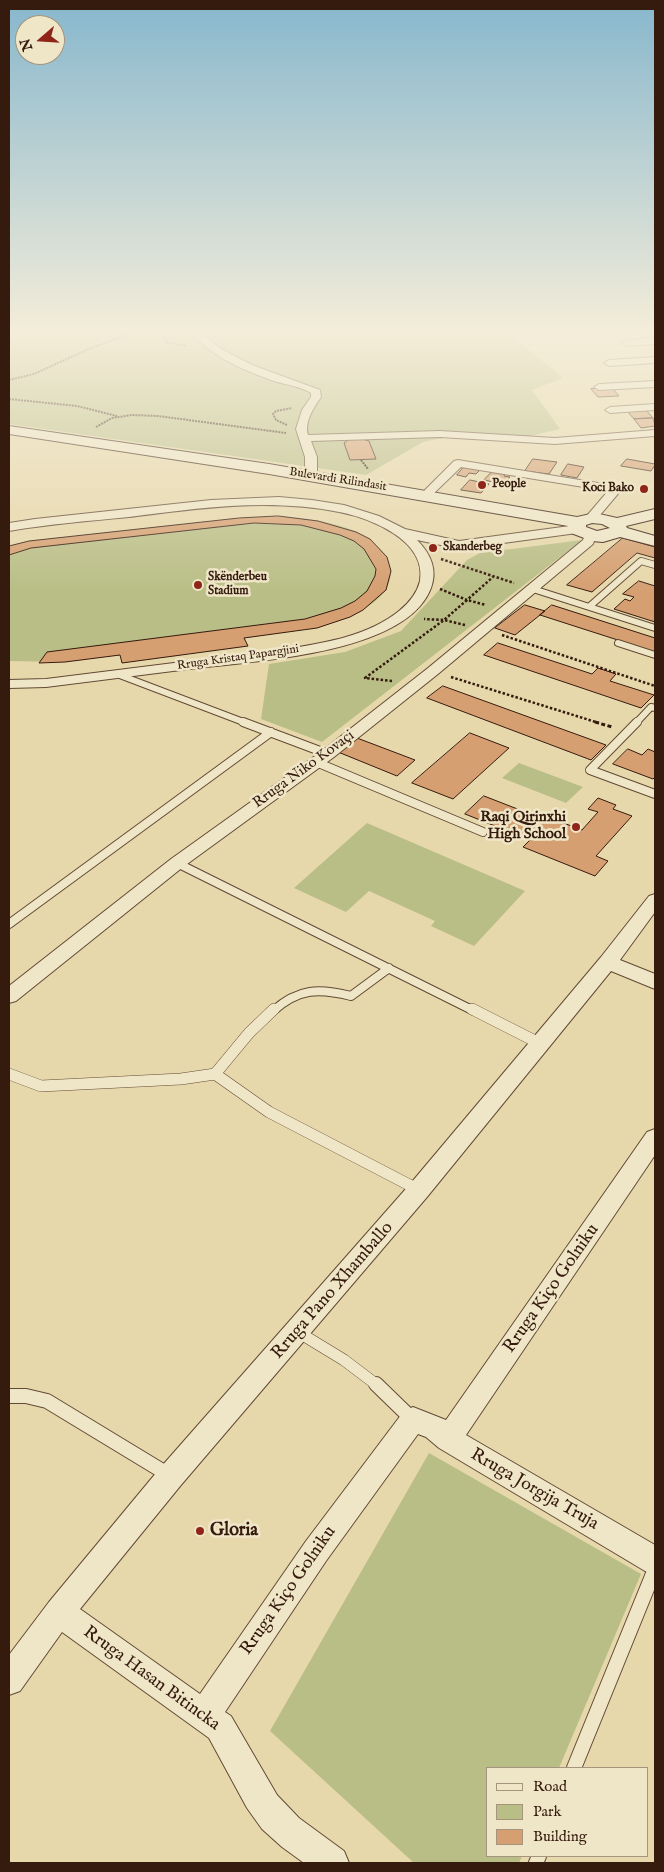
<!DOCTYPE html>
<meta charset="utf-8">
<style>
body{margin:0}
#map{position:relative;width:664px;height:1872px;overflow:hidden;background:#e7d8ab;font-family:"IM FELL English",serif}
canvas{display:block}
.frame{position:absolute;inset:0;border:10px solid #351a0e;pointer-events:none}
.legend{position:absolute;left:486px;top:1767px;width:162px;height:90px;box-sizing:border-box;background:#efe6c8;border:1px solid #a5947e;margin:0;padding:6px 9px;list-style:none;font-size:15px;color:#351a0e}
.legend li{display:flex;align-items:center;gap:10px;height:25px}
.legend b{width:25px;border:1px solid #a5947e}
.north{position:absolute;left:15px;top:15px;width:50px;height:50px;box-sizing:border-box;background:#efe6c8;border:1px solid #a5947e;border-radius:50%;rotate:251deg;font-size:14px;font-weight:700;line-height:20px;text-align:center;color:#351a0e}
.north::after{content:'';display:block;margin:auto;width:18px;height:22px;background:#8f2418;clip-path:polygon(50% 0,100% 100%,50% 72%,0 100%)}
</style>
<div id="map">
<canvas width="664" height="1872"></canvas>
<div class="frame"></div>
<ul class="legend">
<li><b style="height:6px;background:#efe6c8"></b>Road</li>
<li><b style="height:14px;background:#b9be86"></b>Park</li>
<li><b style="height:14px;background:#d59f71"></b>Building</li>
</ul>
<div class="north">N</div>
</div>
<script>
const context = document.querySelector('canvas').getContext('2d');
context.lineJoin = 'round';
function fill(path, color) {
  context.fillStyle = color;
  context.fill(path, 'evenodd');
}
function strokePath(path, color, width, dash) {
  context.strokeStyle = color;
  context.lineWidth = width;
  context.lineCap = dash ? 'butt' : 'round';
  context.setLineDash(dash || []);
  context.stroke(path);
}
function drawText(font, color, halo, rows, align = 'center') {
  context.font = font + ' "IM FELL English",serif';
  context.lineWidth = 5;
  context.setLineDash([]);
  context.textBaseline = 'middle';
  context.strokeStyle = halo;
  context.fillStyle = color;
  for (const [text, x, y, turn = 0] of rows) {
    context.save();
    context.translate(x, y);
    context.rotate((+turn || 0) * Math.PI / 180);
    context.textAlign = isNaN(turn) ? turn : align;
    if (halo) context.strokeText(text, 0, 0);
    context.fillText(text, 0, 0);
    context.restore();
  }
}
fill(new Path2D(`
 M9,331H506L563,378L532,390L560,429L530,436L460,434L423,442L366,475L9,424Z
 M278,516C305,518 332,521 357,532C377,542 401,565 386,589C378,602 363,610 350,617L245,638L248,646L122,663L120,655L65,662L9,661V546L29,541L239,518Z
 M582,540L322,742L261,719L269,664L345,652L401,631L467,560L480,553Z
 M519,763L583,787L566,803L502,778Z
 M367,823L525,891L474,946L431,926L435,921L369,891L346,912L294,888Z
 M429,1453L641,1574L559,1768H488V1856H522L519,1863H414L270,1731Z`), '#b9be86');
const building = new Path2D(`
 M640,332H650L655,339L647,340Z
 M612,388L619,396L598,397L591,389Z
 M645,409L653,418L634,419L627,411Z
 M653,418L655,426L641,428L634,419Z
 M362,439L369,441L376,459L350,460L344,443L348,440Z
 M533,459L557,462L549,474L525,471Z
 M627,459L655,464V465L651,471L621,466Z
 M568,464L584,467L577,478L561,475Z
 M464,467L480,470L476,474L469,473L466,477L457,475Z
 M493,471L505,474L504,476L510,477L503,484L484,480Z
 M470,480L489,484L481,493L461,490Z
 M278,516L318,521L356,532L370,539L387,557L391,571L386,590L363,610L350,617L317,628L244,638L248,646L122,663L120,655L65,662L39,663L47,652L305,619L341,608L355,601L367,591L375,576L376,569L364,549L354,541L340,535L301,525L254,523L31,548L9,555V546L29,541L239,518Z
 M623,538L655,547V558L637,553L592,592L567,585Z
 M639,581L655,586V622L614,609L625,599L630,601L634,597L623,594Z
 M525,605L545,611L515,635L495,628Z
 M552,605L655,638V652L540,615Z
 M498,643L592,674L598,668L616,674L610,681L654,695L641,708L484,655Z
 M443,686L606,745L591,760L427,698Z
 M470,733L509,748L453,799L412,783Z
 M357,738L415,760L397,776L338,752Z
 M628,749L642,755L648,749L655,752V777L653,779L613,764Z
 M484,796L551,822L553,819L582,830L598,812L588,809L598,798L616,805L613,809L632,816L596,856L608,861L595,876L523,847L530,840L465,814Z`);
fill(building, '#d59f71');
strokePath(building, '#351a0e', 1);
const laneFar3 = new Path2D(`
 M533,589L655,628
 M590,606L641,561L655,565
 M618,643L655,655
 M117,674L246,723
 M636,723L651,707L655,708`);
const laneFar2 = new Path2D(`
 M243,722L328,754
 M637,722L590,770L655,794
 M316,762L483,832
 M177,863L474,1011
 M9,924L271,732
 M273,1011C299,988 319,988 351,996L389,968`);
const laneFar1 = new Path2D(`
 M274,1009L249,1033L215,1074L269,1112L419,1190
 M472,1009L539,1043
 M9,1074L41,1086L181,1079L215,1074
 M298,1332L344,1360L377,1385`);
const lane = new Path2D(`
 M376,1384L411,1418
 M9,1396H26L47,1401L169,1475
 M574,1768L655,1569
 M536,1863L539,1856`);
const street = new Path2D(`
 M190,331H199L221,349L252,365L320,390L321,397C314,407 304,422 308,435L440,431L555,438L655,430V436L555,444L440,437L311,441L317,457V476L311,479L305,476V457L296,429L302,410L311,397V393C302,387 288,385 277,382C246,371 212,358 190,331Z
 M655,338V344L627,346L622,343L627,340Z
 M655,357V363L609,366L604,363L609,360Z
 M655,381V387L599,390L594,387L599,384Z
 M655,404V410L610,413L605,410L610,407Z
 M458,460L616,486L622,489L595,521L591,522L585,518L608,491L461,467L430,497H422L420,495L454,461Z
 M279,497L312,500L344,505L379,516L405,529L459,541L577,525L583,529L577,533L459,549L417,540C430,553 438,569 431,588C406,655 251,661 189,669C141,675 94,681 46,687L9,688V680L46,679L286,649C324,643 368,636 399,611C409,603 417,593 420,581C427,540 370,518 339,512C269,498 199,508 129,517C89,521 49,524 9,531V523L35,519L211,500Z
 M590,531L596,535L593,544L438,674L334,757L183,867L16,1001L9,1003V986L171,859L322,751L428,668L583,540L586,532Z
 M655,894V912L620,960L655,974V989L611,971L427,1197L181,1485L80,1609L200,1694L306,1541L404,1411L413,1407L446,1420L647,1132L655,1129V1155L466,1435L655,1545V1575L645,1571L439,1448L426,1437L418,1434L326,1561L225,1712L231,1716L277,1795L299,1818L344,1851L349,1863H304L282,1847L262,1829L247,1808L209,1738L62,1632L20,1691L9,1695V1655L49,1602L161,1467L411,1183L601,957L649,896Z`);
const secondary = new Path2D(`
 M9,426L269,464L577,517L595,513L617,518L655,509V519L626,526L627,528L655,536V546L620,537L603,542L592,541L571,533L568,526L269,474L9,434ZM592,523L602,524L610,528L597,531L586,527V525Z`);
strokePath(laneFar3, '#624a35', 8);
strokePath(laneFar2, '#624a35', 10);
strokePath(laneFar1, '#624a35', 12);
strokePath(lane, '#624a35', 16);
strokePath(street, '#624a35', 2);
strokePath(secondary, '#351a0e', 2);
strokePath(new Path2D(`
 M173,331L165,338L166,342L187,346
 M9,380L34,374L91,348L137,331
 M9,399L77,406L117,416
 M287,425L276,420L273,414L276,411L292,408
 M96,427L112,418L132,415L158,416L286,433
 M361,460L368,469`), '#351a0e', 2, [2, 1]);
strokePath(new Path2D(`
 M441,559L514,583
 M440,589L467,600L493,577
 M465,625L444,620L467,600L486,605
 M502,635L655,686
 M451,677L599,723
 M392,681L365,678L444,620L424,619`), '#351a0e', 2.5, [2.5, 2]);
strokePath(new Path2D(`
 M595,722L612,727`), '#351a0e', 3, [4, 2.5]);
strokePath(laneFar3, '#efe6c8', 6);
strokePath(laneFar2, '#efe6c8', 8);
strokePath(laneFar1, '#efe6c8', 11);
strokePath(lane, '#efe6c8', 14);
fill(street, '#efe6c8');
fill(secondary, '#efe6c8');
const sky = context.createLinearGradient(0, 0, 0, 593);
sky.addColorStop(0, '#87b7cd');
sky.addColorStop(0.56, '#f4edd9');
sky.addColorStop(1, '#f4edd900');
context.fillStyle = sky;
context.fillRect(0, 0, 664, 593);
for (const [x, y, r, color] of [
 [482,485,5,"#8f2418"],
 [644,489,5,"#8f2418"],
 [433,548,5,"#8f2418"],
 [198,585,5,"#8f2418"],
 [576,827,5,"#8f2418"],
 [200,1531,5,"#8f2418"]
]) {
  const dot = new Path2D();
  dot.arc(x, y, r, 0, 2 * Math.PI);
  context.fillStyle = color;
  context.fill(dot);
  strokePath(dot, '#efe6c8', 2);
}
drawText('12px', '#351a0e', '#efe6c8', [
 ["Bulevardi Rilindasit",338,480,9],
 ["Rruga Kristaq Papargjini",238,658,-8]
]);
drawText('bold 12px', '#351a0e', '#efe6c8', [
 ["People",492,485],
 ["Koci Bako",634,489,"right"],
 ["Skanderbeg",443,548],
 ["Skënderbeu",208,578],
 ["Stadium",208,592]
], 'left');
drawText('15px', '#351a0e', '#efe6c8', [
 ["Rruga Niko Kovaçi",304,770,-36]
]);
drawText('bold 15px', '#351a0e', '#efe6c8', [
 ["Raqi Qirinxhi",566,818],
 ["High School",566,835]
], 'right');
drawText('18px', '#351a0e', '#efe6c8', [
 ["Rruga Kiço Golniku",552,1289,-55],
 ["Rruga Pano Xhamballo",333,1291,-49],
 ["Rruga Jorgija Truja",534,1490,30],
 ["Rruga Kiço Golniku",289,1591,-55],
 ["Rruga Hasan Bitincka",151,1679,36]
]);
drawText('bold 18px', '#351a0e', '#efe6c8', [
 ["Gloria",210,1531]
], 'left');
</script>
